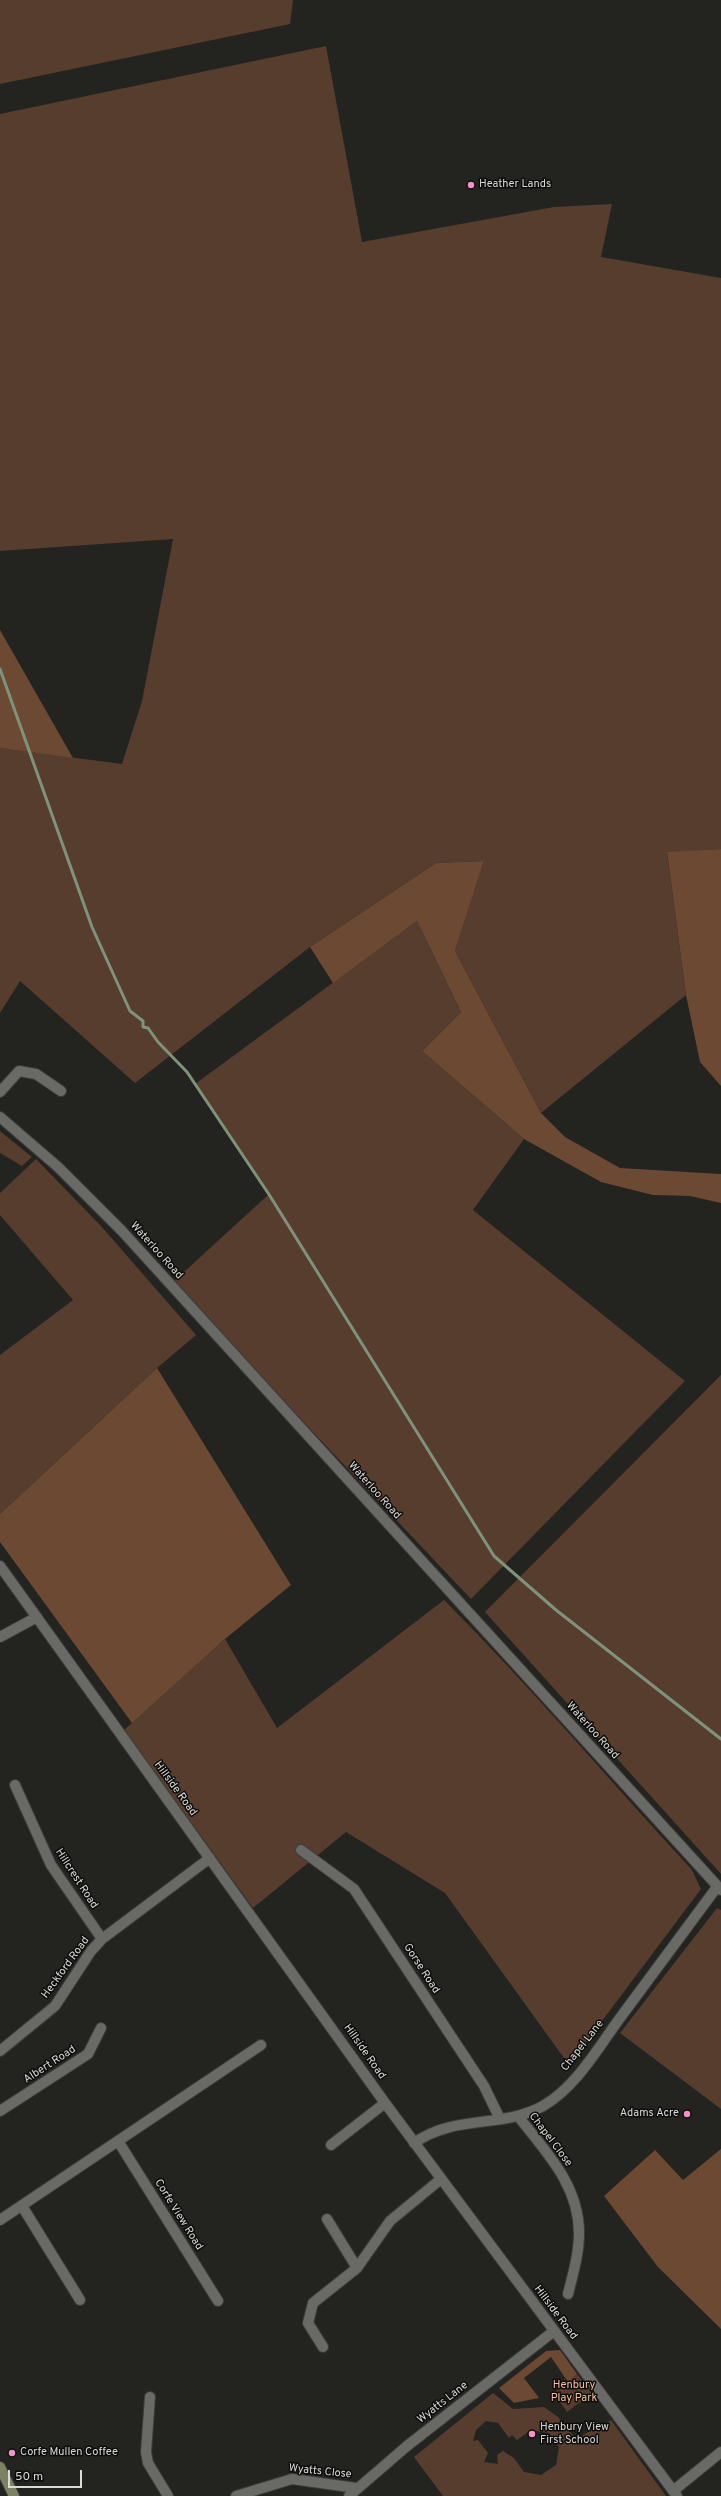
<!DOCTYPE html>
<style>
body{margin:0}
#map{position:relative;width:721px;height:2496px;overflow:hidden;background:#232320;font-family:Overpass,sans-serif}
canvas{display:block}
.scale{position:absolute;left:8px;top:2470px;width:74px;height:18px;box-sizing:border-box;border:2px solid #dbdad9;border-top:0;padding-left:5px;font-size:12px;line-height:14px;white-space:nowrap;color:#dbdad9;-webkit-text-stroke:3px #0c0c0b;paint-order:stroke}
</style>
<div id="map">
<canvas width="721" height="2496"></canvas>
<div class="scale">50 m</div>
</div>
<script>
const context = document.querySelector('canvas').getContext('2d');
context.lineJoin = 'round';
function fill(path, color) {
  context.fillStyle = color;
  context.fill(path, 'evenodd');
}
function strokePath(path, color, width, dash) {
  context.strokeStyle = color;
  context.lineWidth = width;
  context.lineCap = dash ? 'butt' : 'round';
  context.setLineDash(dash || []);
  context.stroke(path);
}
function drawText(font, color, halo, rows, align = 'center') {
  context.font = font + ' Overpass,sans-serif';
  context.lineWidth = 3;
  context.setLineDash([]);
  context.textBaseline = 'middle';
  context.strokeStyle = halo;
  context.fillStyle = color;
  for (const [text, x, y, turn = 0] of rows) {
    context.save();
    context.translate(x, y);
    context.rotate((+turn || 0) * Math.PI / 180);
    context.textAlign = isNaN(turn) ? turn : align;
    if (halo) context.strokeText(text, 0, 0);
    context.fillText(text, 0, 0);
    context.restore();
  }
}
fill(new Path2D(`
 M0,0H293L290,24L0,84Z
 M326,46L362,242L554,207L612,204L601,257L721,278V849L667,853L686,995L541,1113L455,951L484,861L436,863L310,947L135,1083L20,981L0,1013V748L122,764L142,701L173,539L0,551V114Z
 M417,921L461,1012L422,1051L524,1139L473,1210L685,1381L471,1599L172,1283L269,1194L195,1084Z
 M0,1131L32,1157L22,1166L0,1153Z
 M36,1159L101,1226L196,1335L157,1368L0,1514V1355L73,1300L0,1215V1193Z
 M721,1375V1874L485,1612Z
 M444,1600C530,1686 609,1780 692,1870L701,1889L569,2065L445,1893L346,1832L253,1908L124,1730L225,1639L277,1728Z
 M717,1908L721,1910V2109L620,2033Z
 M577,2374L592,2393L567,2412L554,2393Z
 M493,2393L513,2409L544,2407L558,2417L577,2440C586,2431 599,2428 611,2420L666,2496H443L414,2457ZM486,2421L498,2423L509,2438L512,2435L517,2440L531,2430L549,2433L559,2447L556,2465L541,2475L524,2472L514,2458L503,2451L497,2455L498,2464L484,2462L488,2453L478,2440L473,2441L476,2430Z`), '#573d2d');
fill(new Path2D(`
 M0,630L73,758L0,748Z
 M721,849V1086L700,1062L686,995L667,852Z
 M484,861L455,951L541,1113L565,1137L620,1168L721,1174V1203L690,1196L653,1195L601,1182L524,1139L422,1051L461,1012L417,921L333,983L310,947L436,863Z
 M157,1368L291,1585L225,1639L132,1723L0,1542V1514Z
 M721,2149V2329L658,2267L604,2196L655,2150L683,2180Z
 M560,2350L577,2374L568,2382L551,2357L524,2378L539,2398L514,2403L499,2388L546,2351Z`), '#6c4933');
strokePath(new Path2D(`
 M0,669L92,927L130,1011L143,1021V1027L148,1028L158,1042L187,1072L270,1196L494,1556L556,1610L721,1739`), '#7f927c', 3);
const street = new Path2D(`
 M0,1092L19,1071L36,1074L61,1091
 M0,1117L58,1167L122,1231L721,1890
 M0,1566L385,2103L677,2496
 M0,1637L37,1617
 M15,1785L51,1865L102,1939
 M301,1850L354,1889L484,2086L500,2119
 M0,2051L55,2006L91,1951L102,1939L210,1858
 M0,2111L88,2054L101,2028
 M518,2116C546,2152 579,2185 579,2233C579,2254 573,2274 568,2294
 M118,2141L218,2301
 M414,2143C455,2114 501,2129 543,2106C576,2087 598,2048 620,2018C653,1974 685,1930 717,1887
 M331,2145L385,2103
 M22,2206L80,2300
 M327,2219L357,2268
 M0,2220L261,2045
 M323,2347L308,2323L313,2303L357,2268L390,2221L441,2179
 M150,2397L146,2452L148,2463L168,2496
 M673,2491L721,2452
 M236,2496L292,2479L356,2488
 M349,2496L407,2446L554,2331`);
const secondary = new Path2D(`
 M0,2467L14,2496`);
strokePath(street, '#3e3d3c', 12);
strokePath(secondary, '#3e3d3c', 12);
strokePath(street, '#696966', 10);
strokePath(secondary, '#7c8362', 10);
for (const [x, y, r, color] of [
 [471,185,4,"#f98fc9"],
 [687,2114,4,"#f98fc9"],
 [532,2434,4,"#f98fc9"],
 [12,2453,4,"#f98fc9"]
]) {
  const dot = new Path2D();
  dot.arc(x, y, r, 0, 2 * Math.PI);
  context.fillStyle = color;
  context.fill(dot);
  strokePath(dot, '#0c0c0b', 1.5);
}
drawText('11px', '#dbdad9', '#0c0c0b', [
 ["Heather Lands",479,185],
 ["Adams Acre",679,2114,"right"],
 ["Henbury View",540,2428],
 ["First School",540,2441],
 ["Corfe Mullen Coffee",20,2453]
], 'left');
drawText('11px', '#dbdad9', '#0c0c0b', [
 ["Waterloo Road",156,1251,48],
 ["Waterloo Road",374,1491,48],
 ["Waterloo Road",592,1731,48],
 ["Hillside Road",175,1789,54],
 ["Hillcrest Road",76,1879,57],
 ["Heckford Road",66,1968,-54],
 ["Gorse Road",421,1969,57],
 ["Chapel Lane",583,2046,-52],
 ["Hillside Road",364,2052,55],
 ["Albert Road",50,2065,-33],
 ["Chapel Close",550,2140,53],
 ["Corfe View Road",178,2215,58],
 ["Hillside Road",555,2313,53],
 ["Wyatts Lane",443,2403,-38],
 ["Wyatts Close",320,2472,6]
]);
drawText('11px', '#fcbe98', '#0c0c0b', [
 ["Henbury",574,2386],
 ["Play Park",574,2399]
]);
</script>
